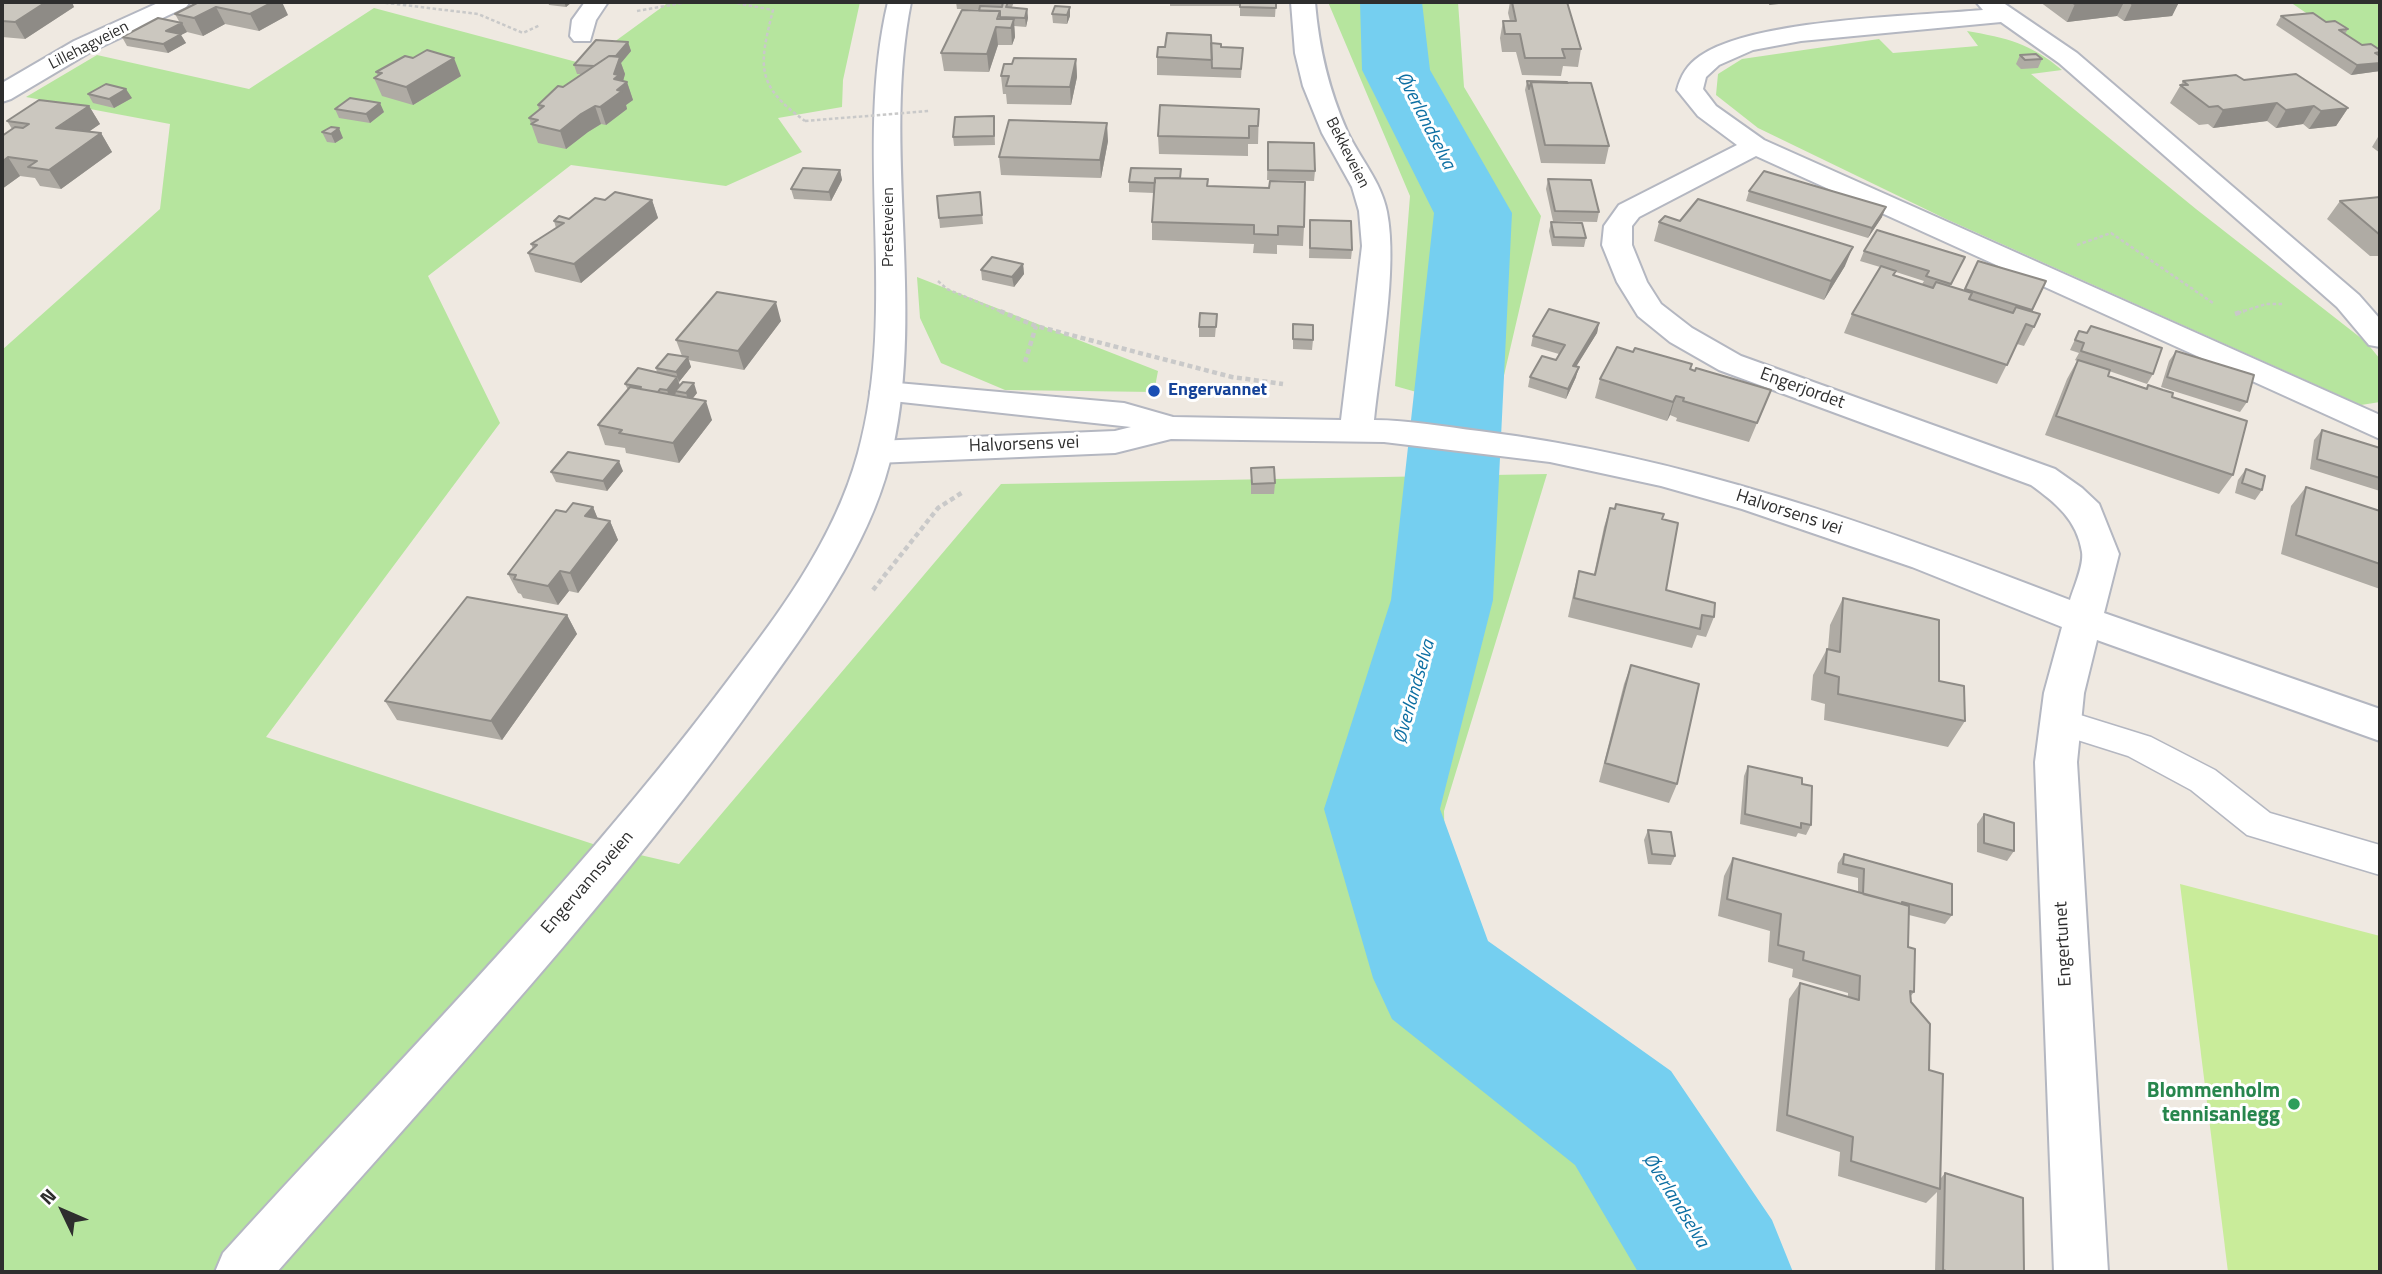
<!DOCTYPE html>
<meta charset="utf-8">
<style>
body{margin:0}
#map{position:relative;width:2382px;height:1274px;overflow:hidden;background:#efe9e1;font-family:"Titillium Web",sans-serif}
canvas{display:block}
.frame{position:absolute;inset:0;border:4px solid #2e2e2e;pointer-events:none}
.north{position:absolute;left:28px;top:1176px;width:70px;height:70px;-webkit-text-stroke:5px #fff;paint-order:stroke;rotate:314deg;font-size:19px;font-weight:700;line-height:28px;text-align:center;color:#2e2e2e}
.north::after{content:'';display:block;margin:auto;width:24px;height:32px;background:#2e2e2e;clip-path:polygon(50% 0,100% 100%,50% 72%,0 100%)}
</style>
<div id="map">
<canvas width="2382" height="1274"></canvas>
<div class="frame"></div>
<div class="north">N</div>
</div>
<script>
const context = document.querySelector('canvas').getContext('2d');
context.lineJoin = 'round';
function fill(path, color) {
  context.fillStyle = color;
  context.fill(path, 'evenodd');
}
function strokePath(path, color, width, dash) {
  context.strokeStyle = color;
  context.lineWidth = width;
  context.lineCap = dash ? 'butt' : 'round';
  context.setLineDash(dash || []);
  context.stroke(path);
}
function drawText(font, color, halo, rows, align = 'center') {
  context.font = font + ' "Titillium Web",sans-serif';
  context.lineWidth = 6;
  context.setLineDash([]);
  context.textBaseline = 'middle';
  context.strokeStyle = halo;
  context.fillStyle = color;
  for (const [text, x, y, turn = 0] of rows) {
    context.save();
    context.translate(x, y);
    context.rotate((+turn || 0) * Math.PI / 180);
    context.textAlign = isNaN(turn) ? turn : align;
    if (halo) context.strokeText(text, 0, 0);
    context.fillText(text, 0, 0);
    context.restore();
  }
}
fill(new Path2D(`
 M669,2H860L843,80L842,107L778,118L802,152L726,186L571,165L428,276L500,423L266,737L593,844L679,864L1001,484L1547,474L1444,811L1446,904L1548,1037L1678,1128L1754,1260L1751,1272H2V350L160,209L170,124L26,97L97,55L249,89L374,8L584,64Z
 M1328,2H1458L1464,87L1541,216L1495,414L1395,386L1410,196Z
 M2290,2H2380V63Z
 M1967,31C2007,38 2030,43 2062,70L2031,74L2196,209L2366,342L2380,359V402L2361,405L1946,219L1758,128L1716,95L1718,74L1742,59L1879,39L1893,53L1978,46Z
 M917,277L1158,371L1154,392L1005,390L941,363L920,318Z`), '#b6e59e');
fill(new Path2D(`
 M2180,884L2380,936V1272H2228Z`), '#c9ec9a');
fill(new Path2D(`
 M1360,2H1422L1430,70L1512,213L1493,600L1440,809L1488,941L1671,1071L1772,1220L1793,1272H1638L1575,1165L1392,1019L1373,978L1324,809L1391,600L1434,213L1362,70Z`), '#75cff0');
const service = new Path2D(`
 M2061,709L2151,737L2215,770L2270,813L2380,845V875L2247,835L2191,790L2128,756L2049,731L2044,722L2049,713Z`);
const minor = new Path2D(`
 M160,2H190L186,7L92,51L11,99L2,102V83L74,41Z
 M585,2H608L596,20L590,41H574L570,36L572,20Z
 M1291,2H1315C1319,48 1328,88 1347,131C1360,159 1381,181 1387,212C1398,268 1380,361 1374,420C1409,420 1445,427 1479,431C1684,456 1878,526 2070,600C2074,587 2084,565 2082,552C2077,520 2056,503 2031,485L1719,370L1670,342L1638,316L1617,282L1602,245L1604,226L1619,205L1737,145L1698,116L1677,90C1681,75 1687,65 1700,56C1753,19 1915,16 1983,10L1976,2H2002L2077,53L2359,295L2380,319V347L2369,345L2337,307L2059,63L2001,22L1801,41L1753,50L1719,65L1706,77L1703,89L1716,106L1764,140L2380,415V439L1756,156L1639,217L1632,226V245L1647,282L1661,304L1692,328L1741,356L2055,469L2082,488L2099,504L2119,554L2104,613L2380,709V741L2097,640L2084,693L2077,762L2108,1272H2054L2035,762L2044,693L2062,627L1912,567L1742,509L1661,486L1550,462L1384,442L1171,439L1115,453L876,463L864,460L859,452L864,444L876,441L1115,431L1131,427L874,399L870,392L874,385L886,382L1124,403L1173,417L1341,420L1362,246L1359,211L1352,187L1322,133L1303,86L1295,53Z`);
const secondary = new Path2D(`
 M888,2H911C882,149 925,301 893,448C875,535 820,612 769,683C623,892 445,1081 277,1272H215L223,1253C389,1070 566,893 716,696C773,621 833,545 858,453C899,306 853,149 888,2Z`);
strokePath(service, '#b4b7c1', 3);
strokePath(minor, '#b4b7c1', 4);
strokePath(secondary, '#b4b7c1', 4);
strokePath(new Path2D(`
 M379,2L478,14L523,33L540,25
 M731,2L773,10C759,66 755,85 805,121
 M637,11L688,2
 M2077,245L2111,233L2213,303
 M938,281L947,289L1004,313
 M2238,313L2266,304H2284`), '#c9c9c9', 2.5, [3.5, 2.5]);
strokePath(new Path2D(`
 M1000,311L1036,326L1232,377L1283,384
 M2235,314L2244,311
 M1025,362L1036,326
 M873,590L938,508L963,492`), '#c9c9c9', 4.5, [5, 3.5]);
fill(service, '#fff');
fill(minor, '#fff');
fill(secondary, '#fff');
strokePath(new Path2D(`
 M805,121L929,111`), '#c9c9c9', 2.5, [3.5, 2.5]);
fill(new Path2D(`
 M2,2L6,3L74,7L25,39L2,37Z
 M199,2L288,15L259,31L225,24L203,36L187,32L181,35L186,43L168,53L127,46L122,37L180,23L175,14Z
 M548,2H572L566,7L549,5Z
 M956,2H1014L1012,7L1027,9L1028,18L1026,27L1014,26L1015,37L1012,45H998L989,72L944,71L941,53L979,9H957Z
 M1170,2H1239V6H1170Z
 M1240,2H1276L1275,17L1240,16Z
 M1510,2H1567L1581,49L1578,67L1563,66L1561,76L1522,75L1516,52H1502L1500,38L1503,21H1510L1508,13Z
 M2040,2H2179L2172,16L2124,21L2117,16L2067,22Z
 M1070,7V16L1067,24L1053,23L1052,14Z
 M2281,16L2326,22L2348,29L2345,34L2362,45L2380,50V71L2351,75L2276,25Z
 M628,42L631,51L621,63L625,74L623,81L627,82L633,100L626,105L627,109L606,125L601,124L588,132L566,149L538,143L529,118L539,110L538,105L581,74H577L574,65Z
 M1211,43L1221,47L1243,48L1241,78L1157,75V57L1165,47Z
 M2020,55L2042,59L2038,68L2021,69L2016,64Z
 M1076,59L1077,77L1071,105L1007,104L1006,94H1003L1001,76L1012,64Z
 M376,72L461,76L413,105L382,96L374,78L378,76Z
 M2244,80L2348,108L2336,126L2309,129L2303,124L2276,128L2267,121L2213,128L2208,124L2199,125L2170,103L2183,81Z
 M1527,81L1568,83L1609,146L1605,164L1541,163L1525,90Z
 M88,94L132,98L114,108L93,103Z
 M89,106L100,124L88,132L101,133L112,152L61,189L40,186L35,178L20,176L2,189L12,129L7,121Z
 M335,109L384,112L370,123L339,118Z
 M1259,109L1258,144H1248V156L1159,154L1158,136Z
 M994,116L995,145L954,146L953,137Z
 M322,132L343,138L335,143L327,142Z
 M2378,137H2380V153L2372,147Z
 M1108,141L1101,178L1001,175L999,157Z
 M1268,142L1315,171L1314,181L1267,180Z
 M1181,169V178L1208,186L1304,227L1303,246L1277,245V254L1253,253L1254,244L1152,240V222L1154,193L1129,192V182Z
 M840,170L842,180L831,201L794,199L791,189Z
 M1548,179L1599,212L1597,222L1553,221L1546,189Z
 M1749,191L1882,217L1868,238L1746,201Z
 M980,192L983,224L940,228L939,218Z
 M2380,197V256H2370L2327,219L2340,201Z
 M605,200H652L658,218L581,283L535,272L528,253L533,249L531,244L556,228L554,221L569,219Z
 M1310,220L1352,250L1351,259L1309,258Z
 M1551,222L1586,238L1584,247L1552,246L1549,231Z
 M1659,222L1845,266L1824,300L1654,241Z
 M1864,251L1965,257L1950,286L1964,291L1978,261L2046,281L2032,312L2034,327L2024,346L2017,344L1997,384L1844,333L1852,314L1880,267L1860,261ZM1896,272L1924,281L1922,284L1894,275Z
 M1023,264L1024,274L1014,287L982,280L981,270Z
 M1217,314L1215,337H1199V327Z
 M781,321L744,370L688,360L691,367L679,382L680,385L697,393L693,398L712,420L679,463L626,453L625,448L605,445L598,425L628,390L625,384L657,373L656,368L682,356L676,340Z
 M1599,323L1597,333L1576,366V377L1566,399L1528,387L1530,377L1556,360L1559,354L1531,346L1533,336Z
 M1293,324L1313,340L1312,350L1293,349Z
 M2091,326L2153,374L2147,384L2109,371L2108,376L2146,388L2148,385L2172,397L2233,475L2219,494L2045,435L2067,379L2077,361L2075,360L2079,353L2070,350L2079,331L2087,333Z
 M2176,351L2247,402L2240,412L2161,387L2169,361Z
 M1633,352L1692,364L1690,369L1771,390L1749,442L1676,421L1677,418L1670,415L1667,421L1595,398L1600,379Z
 M2322,430L2380,448V491L2310,469L2314,440Z
 M1251,468L1275,483L1274,494H1251Z
 M2246,469L2262,490L2255,500L2235,493L2238,480Z
 M623,471L607,491L556,482L551,472Z
 M2306,487L2380,511V589L2281,554L2291,506Z
 M593,507L597,518L610,521L618,540L578,593L569,591L558,605L523,598L521,594L518,593L508,574L566,512Z
 M1610,508L1662,519L1666,590L1714,617L1706,637L1697,635L1692,648L1568,617L1574,590L1579,571L1594,574L1604,527Z
 M1843,598L1939,681L1965,721L1948,747L1824,720L1825,704L1811,700L1813,675L1827,649H1828L1830,625Z
 M567,615L577,634L502,740L397,720L385,701Z
 M1631,665L1677,784L1669,803L1599,782L1624,684Z
 M1748,766L1802,784L1811,825L1806,835L1798,833L1796,837L1740,824L1744,776Z
 M1984,814L2014,851L2007,861L1977,852V824Z
 M1648,830L1675,856L1671,865L1648,864L1644,840Z
 M1844,854L1952,915L1945,924L1909,915L1908,947L1914,992L1910,997L1911,1002L1929,1070L1941,1178L1945,1173L2024,1272H1935L1937,1192L1926,1203L1838,1176L1840,1152L1776,1131L1789,999L1800,983L1848,997V993L1792,977L1793,969L1768,962L1770,931L1718,916L1724,876L1733,858L1858,892V878L1837,873L1838,863Z`), '#afaba4');
fill(new Path2D(`
 M46,2H72L74,7L25,39L15,22Z
 M273,2H282L288,15L259,31L250,14Z
 M564,2H572L566,7Z
 M1770,2H1798L1769,5Z
 M2100,2H2124L2117,16L2067,22L2075,4Z
 M2152,2H2179L2172,16L2124,21L2132,4Z
 M216,7L225,24L203,36L194,18Z
 M1070,7V16L1067,24V15Z
 M1027,9L1028,18L1026,27L1025,18Z
 M1014,19L1015,37L1012,45L1011,28Z
 M182,23L187,32L181,35L186,43L168,53L163,44L166,31Z
 M996,27L998,45L989,72L987,54Z
 M628,42L631,51L621,63L625,74L622,85L627,82L633,100L626,105L627,109L606,125L600,107L614,79L607,67Z
 M454,58L461,76L413,105L406,87Z
 M1076,59L1077,77L1071,105L1070,87Z
 M2380,63V71L2351,75L2357,65Z
 M126,89L132,98L114,108L109,99Z
 M380,103L384,112L370,123L366,114Z
 M2277,103L2267,121L2213,128L2223,110Z
 M89,106L100,124L68,146L56,128Z
 M595,106L601,124L588,132L566,149L560,131L581,114Z
 M2314,106L2303,124L2276,128L2286,110Z
 M2348,108L2336,126L2309,129L2321,111Z
 M1107,123L1108,141L1101,178L1100,160Z
 M339,128L343,138L335,143L331,134Z
 M101,133L112,152L61,189L49,170Z
 M8,157L20,176L2,189V162Z
 M840,170L842,180L831,201L829,192Z
 M652,200L658,218L581,283L574,264Z
 M1886,207L1882,217L1868,238L1872,228Z
 M1853,247L1845,266L1824,300L1831,281Z
 M1023,264L1024,274L1014,287L1012,277Z
 M776,302L781,321L744,370L738,351Z
 M1599,323L1597,333L1571,375L1573,366Z
 M688,357L691,367L679,382L676,372Z
 M1579,367L1576,377L1566,399L1568,389Z
 M677,377L680,387L675,391L676,393L670,400L667,390Z
 M694,383L697,393L689,403L686,393Z
 M1676,396L1670,415L1667,421L1673,402Z
 M706,401L712,420L679,463L673,443Z
 M619,461L623,471L607,491L603,481Z
 M593,507L601,526L585,516Z
 M610,521L618,540L578,593L570,573Z
 M560,571L569,591L558,605L548,586Z
 M567,615L577,634L502,740L491,721Z`), '#8e8b86');
const building = new Path2D(`
 M2,2H46L15,22L2,21Z
 M199,2H273L250,14L216,7L194,18L175,14Z
 M1003,2H1008L1006,7L1027,9L1025,18L1000,17V11H979L980,6L1002,7Z
 M1240,2H1276V8L1240,7Z
 M1512,2H1567L1581,49H1562L1565,58H1525L1520,34H1505L1503,21H1516Z
 M2071,2H2100L2075,4Z
 M2129,2H2152L2132,4Z
 M1055,6L1070,7L1067,15L1052,14Z
 M962,10L1000,11L997,19H1014L1011,28L996,27L987,54L941,53Z
 M2313,13L2326,22L2335,21L2348,29L2339,30L2362,45L2371,44L2380,50V52L2375,53L2380,56V63L2357,65L2281,16Z
 M158,18L182,23L166,31L181,34L163,44L122,37Z
 M1167,33L1211,35L1212,60L1157,57L1158,47H1165Z
 M596,40L628,42L616,56H609L594,66L574,65Z
 M1211,43L1221,44V47L1243,48L1241,69L1212,68Z
 M427,50L454,58L406,87L374,78L382,73L376,72L405,56L413,58Z
 M2036,54L2042,59L2025,60L2020,55Z
 M609,56L620,57L614,74L619,75L614,79L627,82L617,90L622,91L600,107L595,106L581,114L560,131L531,124L538,120L529,118L544,106L538,105L558,86L563,87Z
 M1014,58L1076,59L1070,87L1006,86L1009,76H1001L1004,64H1012Z
 M2296,74L2348,108L2321,111L2314,106L2286,110L2277,103L2223,110L2218,106L2209,107L2180,85H2188L2183,81L2236,75L2244,80Z
 M1527,81L1567,82L1568,83L1531,82L1529,89Z
 M1531,82L1591,83L1609,146L1545,145Z
 M106,84L126,89L109,99L88,94Z
 M350,98L380,103L366,114L335,109Z
 M39,100L89,106L56,128L101,133L49,170L28,167L37,161L8,157L2,162V136L15,127L23,128L29,124L7,121Z
 M1160,105L1259,109L1258,126H1249V138L1158,136Z
 M994,116V136L953,137L955,117Z
 M1009,120L1107,123L1100,160L999,157Z
 M331,127L339,128L331,134L322,132Z
 M1268,142L1314,143L1315,171L1268,170Z
 M803,168L840,170L829,192L791,189Z
 M1131,168L1181,169L1180,178H1155V183L1129,182Z
 M1764,171L1886,207L1872,228L1749,191Z
 M1155,178L1208,179L1207,186L1269,188L1270,181L1305,182L1304,227L1278,226V235L1254,234V225L1152,222Z
 M1548,179L1591,180L1599,212L1555,211Z
 M615,192L652,200L574,264L528,253L537,245L531,244L564,223L554,221L559,216L569,219L595,198L605,200Z
 M980,192L982,215L939,218L937,196Z
 M2380,197V235L2340,201Z
 M1698,199L1853,247L1831,281L1659,222L1665,216L1680,221Z
 M1310,220L1351,221L1352,250L1310,248Z
 M1551,222L1582,223L1586,238L1554,237Z
 M1877,230L1965,257L1951,284L1926,276L1929,271L1864,251Z
 M992,257L1023,264L1012,277L981,270Z
 M1978,261L2046,281L2032,310L1965,289Z
 M1881,266L1896,271L1893,275L1933,288L1936,282L1972,293L1969,299L2013,313L2016,307L2040,314L2034,327L2026,324L2007,365L1852,314Z
 M717,292L776,302L738,351L676,340Z
 M1549,309L1599,323L1573,366L1579,367L1568,389L1530,377L1542,356L1556,360L1565,345L1533,336Z
 M1200,313L1217,314L1216,327H1199Z
 M1293,324L1313,325V340L1293,339Z
 M2091,326L2162,348L2153,374L2081,351L2084,343L2075,340L2079,331L2087,333Z
 M1617,347L1633,352L1635,348L1692,364L1690,369L1695,371L1696,368L1771,390L1757,423L1683,401L1684,398L1676,396L1673,402L1600,379Z
 M2176,351L2254,375L2247,402L2167,377Z
 M668,354L688,357L676,372L656,368Z
 M2078,360L2110,370L2108,376L2147,389L2148,385L2163,390L2173,393L2172,397L2247,421L2233,475L2056,416Z
 M638,368L677,377L667,390L660,389L658,392L640,389L641,387L625,384Z
 M683,382L694,383L686,393L675,391Z
 M630,387L706,401L673,443L619,433L622,430L598,425Z
 M2322,430L2380,448V478L2317,459Z
 M568,452L619,461L603,481L551,472Z
 M1274,467L1275,483L1252,484L1251,468Z
 M2246,469L2265,476L2262,490L2242,483Z
 M2306,487L2380,511V564L2296,535Z
 M573,503L593,507L585,516L610,521L570,573L560,571L548,586L514,579L516,575L508,574L556,510L566,512Z
 M1616,504L1664,514L1662,519L1678,523L1666,590L1715,603L1714,617L1702,615L1700,629L1574,598L1579,571L1595,575L1610,508L1615,509Z
 M467,597L567,615L491,721L385,701Z
 M1843,598L1939,620V681L1964,686L1965,721L1838,694L1839,677L1825,673L1827,649L1840,652Z
 M1631,665L1699,684L1677,784L1605,763Z
 M1748,766L1802,778V784L1812,786L1811,825L1801,823V828L1745,814Z
 M1984,814L2014,823V851L1984,843Z
 M1648,830L1671,832L1675,856L1652,854Z
 M1844,854L1952,884V915L1902,902V904L1863,894L1864,869L1843,864Z
 M1733,858L1909,906L1908,947L1915,949L1914,992L1910,991L1911,1002L1930,1024L1929,1070L1943,1074L1940,1189L1851,1161L1853,1137L1787,1115L1800,983L1859,1000L1860,976L1803,960L1804,952L1778,945L1781,914L1727,899Z
 M1945,1173L2023,1198L2024,1272H1949L1943,1270Z`);
fill(building, '#cbc7bf');
strokePath(building, '#8e8b86', 2);
for (const [x, y, r, color] of [
 [1154,391,7,"#1a4fb4"],
 [2294,1104,7,"#2e9e5b"]
]) {
  const dot = new Path2D();
  dot.arc(x, y, r, 0, 2 * Math.PI);
  context.fillStyle = color;
  context.fill(dot);
  strokePath(dot, '#fff', 2.5);
}
drawText('16px', '#2e2e2e', '#fff', [
 ["Lillehagveien",89,46,-27],
 ["Bekkeveien",1347,153,63],
 ["Presteveien",889,227,-90]
]);
drawText('18px', '#2e2e2e', '#fff', [
 ["Engerjordet",1802,389,20],
 ["Halvorsens vei",1024,445,-2],
 ["Halvorsens vei",1789,513,18],
 ["Engervannsveien",588,883,-49],
 ["Engertunet",2064,944,-93]
]);
drawText('bold 18px', '#164399', '#fff', [
 ["Engervannet",1168,391]
], 'left');
drawText('italic 19px', '#0d6fa3', '#fff', [
 ["Øverlandselva",1425,121,63],
 ["Øverlandselva",1415,692,-74],
 ["Øverlandselva",1675,1201,58]
]);
drawText('bold 21px', '#27864d', '#fff', [
 ["Blommenholm",2280,1092],
 ["tennisanlegg",2280,1116]
], 'right');
</script>
